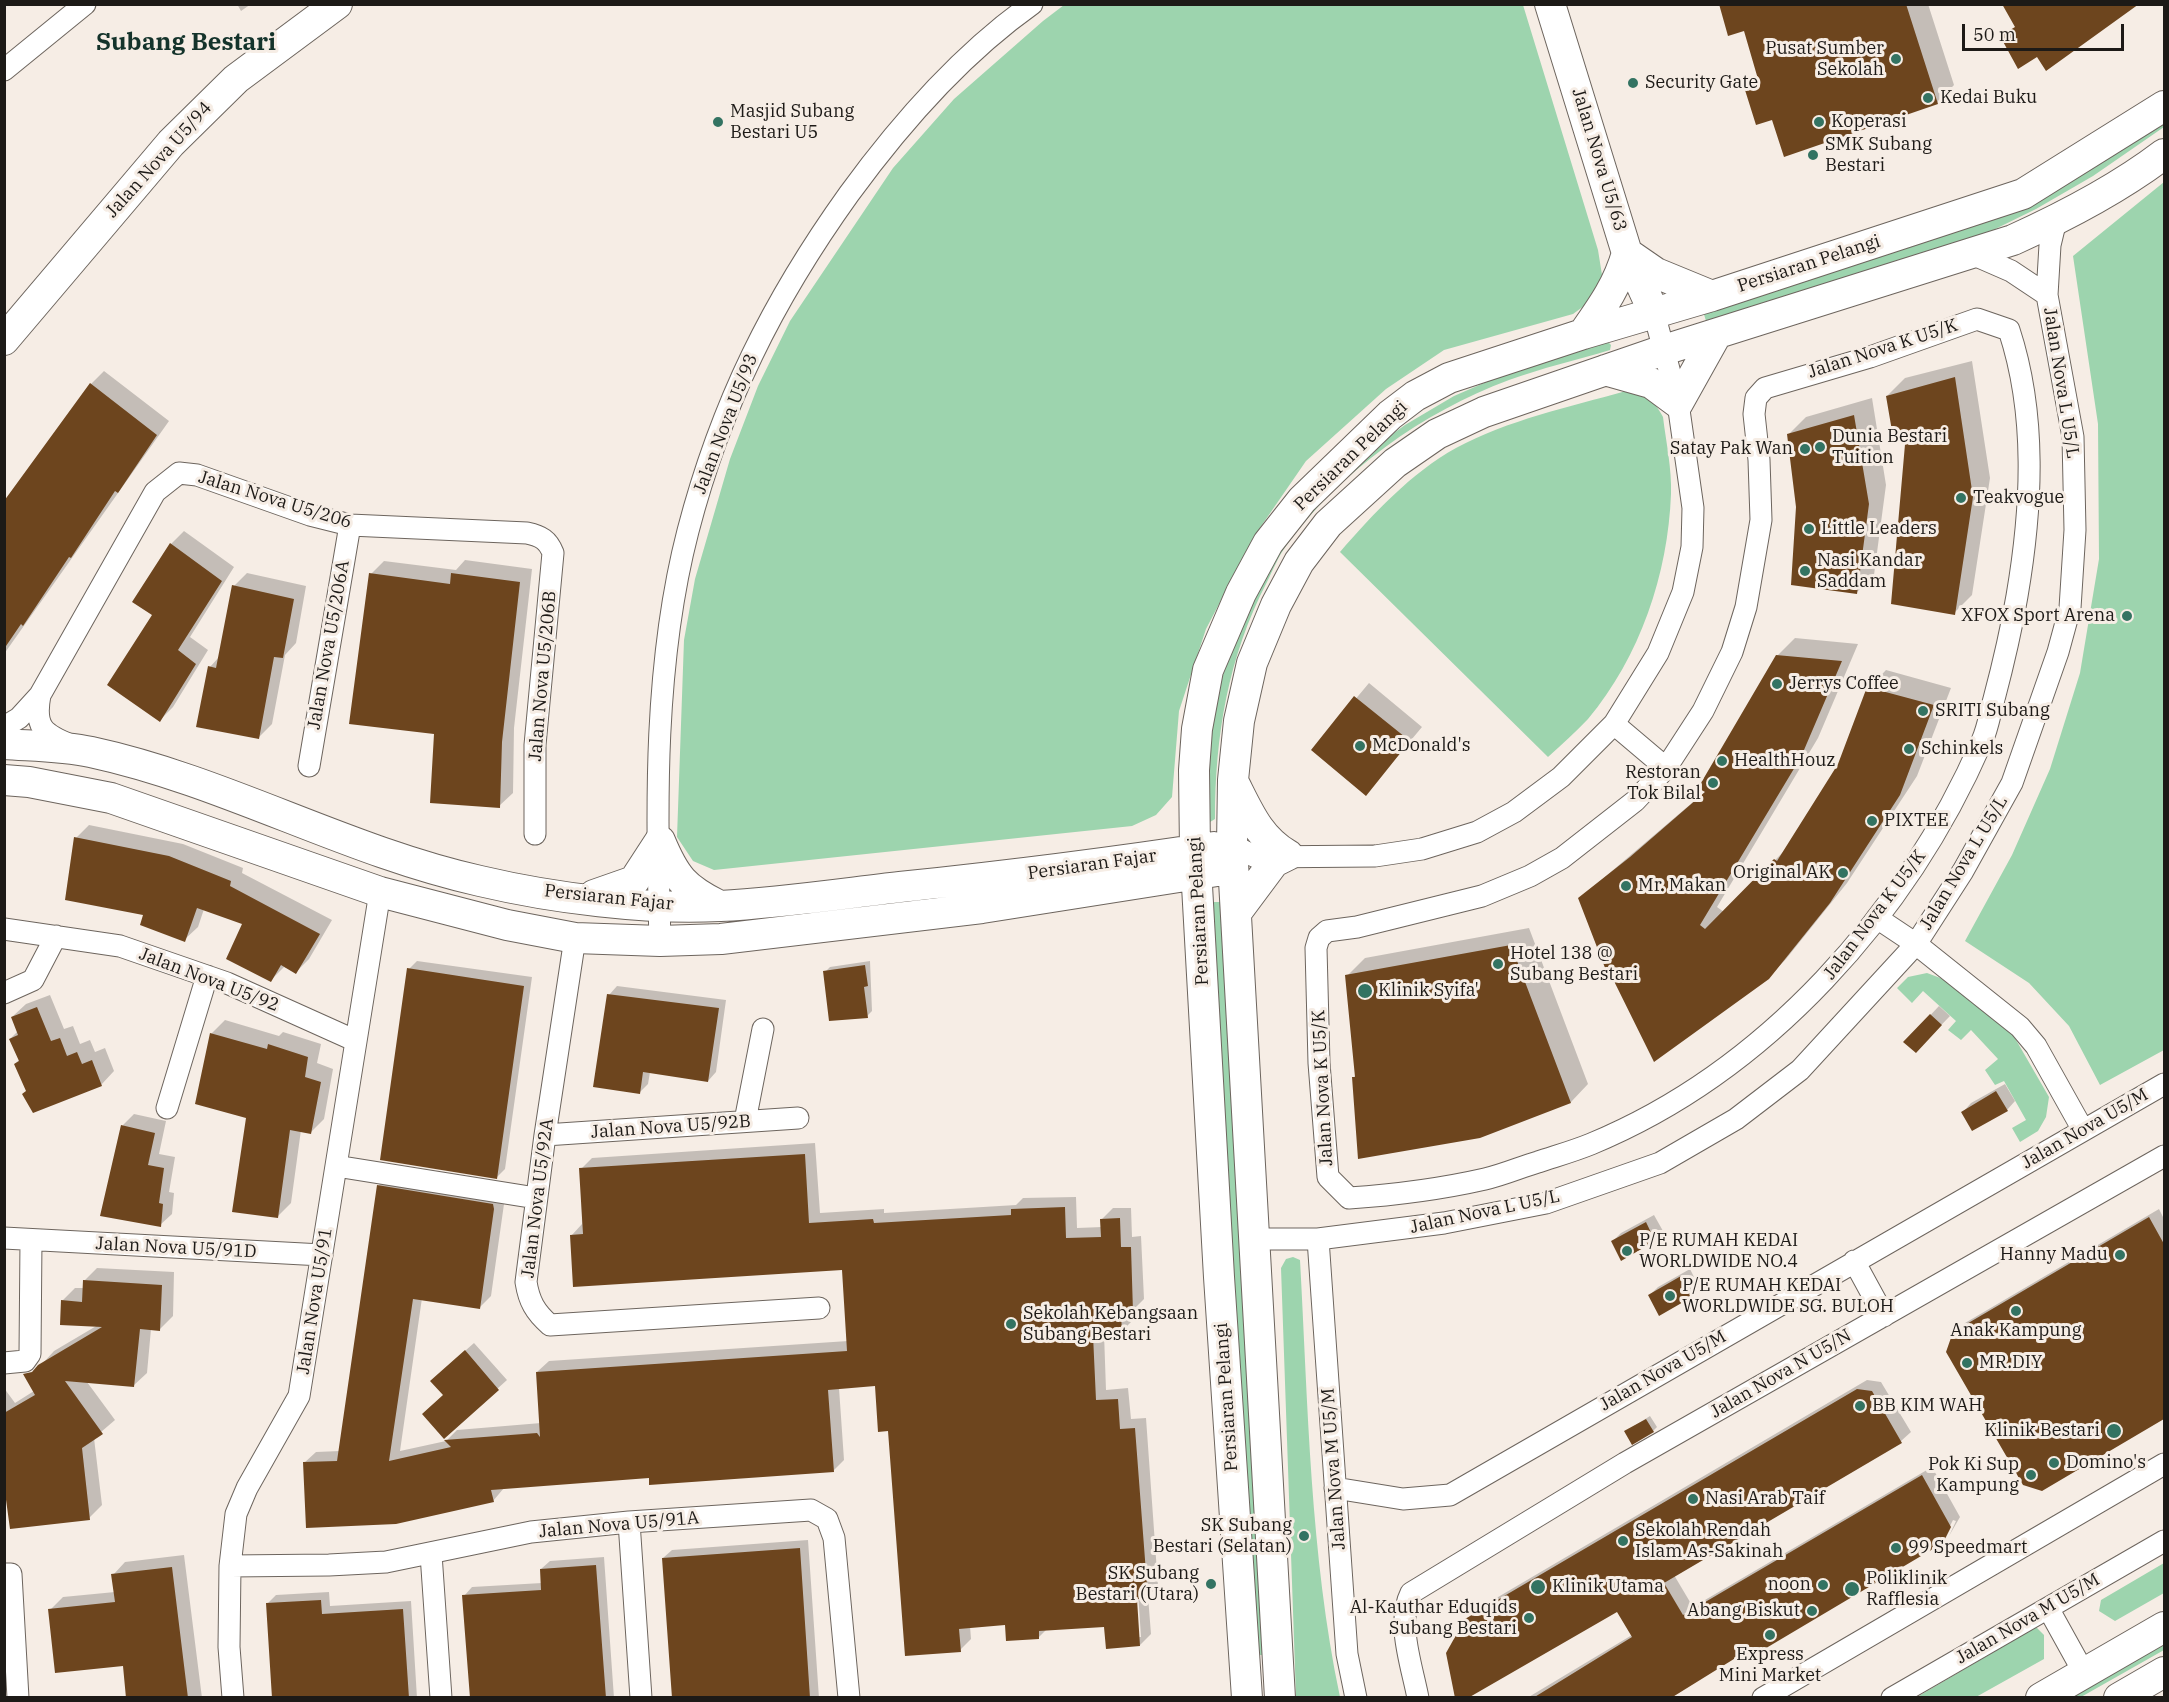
<!DOCTYPE html>
<style>
body{margin:0}
#map{position:relative;width:2169px;height:1702px;overflow:hidden;background:#f6ede5;font-family:"IBM Plex Serif",serif}
canvas{display:block}
.frame{position:absolute;inset:0;border:6px solid #1d1a17;pointer-events:none}
.scale{position:absolute;left:1962px;top:24px;width:162px;height:27px;box-sizing:border-box;border:3px solid #1d1a17;border-top:0;padding-left:8px;font-size:18px;line-height:21px;white-space:nowrap;color:#1d1a17;-webkit-text-stroke:4px #f6ede5;paint-order:stroke}
</style>
<div id="map">
<canvas width="2169" height="1702"></canvas>
<div class="frame"></div>
<div class="scale">50 m</div>
</div>
<script>
const context = document.querySelector('canvas').getContext('2d');
context.lineJoin = 'round';
function fill(path, color) {
  context.fillStyle = color;
  context.fill(path, 'evenodd');
}
function strokePath(path, color, width, dash) {
  context.strokeStyle = color;
  context.lineWidth = width;
  context.lineCap = dash ? 'butt' : 'round';
  context.setLineDash(dash || []);
  context.stroke(path);
}
function drawText(font, color, halo, rows, align = 'center') {
  context.font = font + ' "IBM Plex Serif",serif';
  context.lineWidth = 6;
  context.setLineDash([]);
  context.textBaseline = 'middle';
  context.strokeStyle = halo;
  context.fillStyle = color;
  for (const [text, x, y, turn = 0] of rows) {
    context.save();
    context.translate(x, y);
    context.rotate((+turn || 0) * Math.PI / 180);
    context.textAlign = isNaN(turn) ? turn : align;
    if (halo) context.strokeText(text, 0, 0);
    context.fillText(text, 0, 0);
    context.restore();
  }
}
fill(new Path2D(`
 M1064,5H1523L1598,250L1602,275L1592,300L1573,314L1444,350L1386,389L1306,461L1255,535L1206,629L1179,711L1172,797L1156,815L1132,826L714,870L693,861L677,837L684,640L695,579L730,459L758,386L790,321L893,168L954,99L1043,21Z
 M2164,115V127L2093,176L2036,209L1983,235L1706,321L1703,311L1869,259Z
 M2164,182V1050L2100,1085L2069,1026L2029,983L1965,941L2012,855L2050,769L2080,673L2099,559L2098,424L2073,256Z
 M1607,341L1611,345L1610,350C1577,360 1542,368 1509,380C1423,412 1340,471 1286,546C1278,557 1273,570 1267,582C1228,657 1215,736 1215,819L1210,822L1206,819L1207,767L1212,720L1227,659L1249,601L1280,545L1357,460L1405,425L1454,396L1507,373Z
 M1626,391C1644,395 1654,399 1663,417C1666,442 1672,469 1671,494C1668,574 1640,657 1588,719C1576,732 1562,744 1548,757L1340,552C1373,514 1411,473 1456,448C1508,420 1569,407 1626,391Z
 M1212,902H1220L1265,1655H1256Z
 M1927,973L1943,979L2012,1033L2049,1097L2046,1117L2038,1131L2020,1142L2012,1128L2026,1120L2004,1081L1995,1085L1985,1070L1998,1059L1971,1030L1961,1040L1948,1030L1956,1021L1923,991L1912,1003L1897,988L1908,977Z
 M1293,1257L1300,1260C1308,1405 1310,1554 1340,1697H1296L1281,1268L1286,1259Z
 M2164,1563V1593L2115,1621L2099,1611L2101,1600Z
 M2036,1627L2044,1635V1659L1976,1697H1917Z
 M2164,1641V1650L2081,1697L2066,1698Z`), '#9dd4ae');
fill(new Path2D(`
 M237,4H251L241,11Z
 M1720,4H1928L1954,85L1937,103L1773,118L1746,91L1760,77L1745,29Z
 M1972,361L1990,478L1972,595L1954,613L1908,431L1887,396L1905,378Z
 M104,371L169,421L4,654V504L91,384Z
 M1872,398L1886,485L1874,575L1856,593L1797,507L1788,435L1806,417Z
 M184,531L234,567L190,637L208,650L173,707L160,720L154,615L171,544Z
 M465,560L532,569L514,728L513,793L499,806L371,574L384,561L456,570Z
 M247,573L306,586L296,643L285,655L272,724L259,737L210,667L219,657L234,586Z
 M1795,638L1858,644L1818,738L1717,907L1724,912L1787,848L1839,765L1869,688L1886,670L1951,688L1917,776L1847,883L1786,959L1768,978L1579,899L1706,791L1777,656Z
 M1369,683L1422,727L1366,794L1313,750Z
 M89,825L183,844L243,868L242,873L332,920L309,959L296,972L284,967L271,980L244,923L204,909L198,927L184,940L145,914L76,838Z
 M1529,928L1588,1084L1571,1102L1354,1077L1356,1075L1347,976L1365,958Z
 M417,961L532,977L505,1169L497,1177L409,969Z
 M870,961L872,1011L867,1016L825,972L830,967Z
 M617,986L726,1000L716,1072L708,1081L650,1072L648,1084L639,1093L609,995Z
 M50,995L64,1029L73,1026L80,1044L90,1040L95,1052L105,1048L114,1071L101,1085L27,1090L15,1064L20,1059L10,1039L18,1031L12,1017L26,1004Z
 M1939,1006L1950,1016L1916,1051L1905,1042Z
 M225,1020L279,1036L283,1032L321,1044L317,1063L333,1069L324,1119L311,1132L301,1130L291,1203L278,1216L248,1117L211,1034Z
 M2005,1084L2015,1101L2007,1110L1963,1112L1971,1103Z
 M134,1114L166,1121L159,1154L175,1157L169,1192L174,1193L172,1214L160,1225L123,1125Z
 M815,1143L820,1213L884,1209V1213L1016,1205L1023,1198L1076,1197L1077,1228L1102,1227V1219L1113,1208H1131L1132,1237L1141,1236L1144,1299L1132,1311V1321L1121,1332L1104,1333L1106,1390L1128,1388L1131,1419L1146,1418L1158,1586L1148,1596L1151,1634L1140,1645L1106,1625L1047,1629L1039,1637L1006,1624L970,1626L971,1639L960,1650L876,1385L839,1388L844,1460L833,1471L650,1476L504,1488L493,1501L304,1463L316,1452L340,1451L378,1186L389,1175L505,1197L491,1296L480,1307L422,1298L400,1451L446,1441L457,1430L541,1423L537,1372L549,1361L848,1341L843,1268L571,1236L582,1224L581,1169L592,1158ZM1135,1592H1138L1141,1637H1138Z
 M2159,1209L2164,1219V1417L2042,1490L1955,1333L1965,1323Z
 M1654,1215L1663,1231L1655,1240L1622,1259L1613,1241L1621,1233Z
 M97,1268L174,1272L173,1316L160,1329H151L147,1373L133,1386L87,1382L115,1420L94,1438L102,1505L89,1518L4,1472V1388L15,1403L34,1391L43,1363L54,1351L98,1325L62,1301L75,1288H84V1281Z
 M1690,1269L1699,1287L1691,1295H1650L1658,1287Z
 M474,1343L507,1380L444,1437V1395L441,1372Z
 M1867,1380L1881,1382L1911,1432L1901,1441L1674,1575L1693,1607L1932,1467L1960,1517L1949,1536L1956,1521L1953,1520L1942,1542L1742,1652L1666,1698H1527L1632,1635L1618,1610L1466,1620L1476,1610Z
 M1650,1416L1657,1427L1653,1431H1626Z
 M808,1540L819,1698H673L663,1558L672,1550Z
 M184,1555L202,1698H128L124,1664L50,1610L63,1597L115,1592L113,1575L125,1562Z
 M604,1557L614,1698H471L464,1596L472,1587L542,1583L541,1569L550,1561Z
 M329,1592L330,1606L411,1601L417,1698H273L267,1604L276,1595Z`), '#0003');
fill(new Path2D(`
 M1719,4H1906L1938,104L1784,157L1772,120L1756,125L1745,90L1760,86L1744,31L1728,36Z
 M2002,4H2139L2046,71L2037,57L2018,69L2000,36L2015,27Z
 M1955,377L1973,497L1955,615L1891,604L1906,433L1892,431L1886,396Z
 M90,383L157,435L118,493L115,491L71,558L69,557L23,626L21,624L4,649V501Z
 M1854,415L1869,504L1857,594L1791,585L1796,507L1787,434Z
 M170,543L222,581L178,650L196,664L160,722L107,685L152,615L132,602Z
 M369,573L450,584L451,573L520,582L502,742L500,808L430,803L434,734L349,724Z
 M232,585L294,599L283,658L274,657L259,739L196,727L208,666L216,668Z
 M1776,655L1842,661L1801,757L1700,925L1705,929L1774,859L1777,861L1838,764L1867,687L1934,705L1900,795L1830,903L1769,979L1654,1062L1609,971L1607,973L1578,898L1630,857L1705,792L1698,788Z
 M1354,696L1410,741L1366,796L1311,750Z
 M74,837L169,856L231,881L230,886L320,934L296,974L281,965L271,982L226,959L242,924L197,908L185,942L140,925L143,915L65,900Z
 M1511,945L1571,1103L1480,1138L1358,1159L1352,1077H1355L1345,975Z
 M865,965L868,986L864,987L868,1018L829,1021L823,971Z
 M407,968L524,986L497,1179L380,1160Z
 M607,994L719,1008L708,1082L643,1072L640,1094L593,1087Z
 M37,1007L51,1041L60,1038L67,1056L77,1052L82,1064L92,1060L102,1086L33,1113L22,1094L26,1091L14,1064L19,1061L9,1039L18,1035L11,1017Z
 M1930,1014L1942,1025L1916,1053L1903,1042Z
 M210,1033L267,1049L268,1044L308,1057L305,1077L321,1082L311,1134L290,1130L278,1218L232,1212L246,1118L195,1104Z
 M1996,1091L2008,1111L1972,1131L1961,1112Z
 M121,1125L155,1133L148,1165L164,1168L159,1203L163,1204L161,1227L100,1216Z
 M805,1154L809,1223L873,1219L874,1223L1011,1215V1209L1065,1207L1066,1238L1101,1237L1100,1219L1120,1218L1121,1247H1131L1133,1312H1121L1122,1334L1093,1335L1096,1400L1118,1399L1120,1429L1135,1428L1148,1599H1137L1140,1646L1106,1649L1104,1627L1039,1631V1639L1006,1641L1005,1625L959,1629L961,1652L905,1656L888,1431L878,1432L875,1386L828,1390L834,1472L649,1485V1478L491,1490L494,1502L396,1524L306,1528L303,1462L337,1461L377,1185L493,1204L494,1209L480,1309L413,1299L389,1461L451,1447L444,1440L537,1433L540,1437L536,1372L847,1351L842,1270L573,1287L570,1235L583,1234L579,1168Z
 M2149,1217L2164,1244V1419L2042,1491L2023,1485L1946,1352L1953,1332Z
 M1646,1222L1655,1241L1621,1261L1611,1241Z
 M1681,1276L1692,1297L1659,1316L1648,1295Z
 M83,1280L162,1285L160,1331L140,1329L134,1387L65,1381L103,1434L82,1448L90,1520L10,1529L4,1485V1413L35,1395L23,1374L32,1372L38,1365L102,1327L60,1325L61,1300L82,1302Z
 M465,1350L499,1390L444,1439L422,1414L443,1395L430,1381Z
 M1857,1389L1872,1391L1902,1443L1664,1583L1683,1615L1922,1475L1951,1527L1943,1543L1746,1660L1742,1654L1671,1698H1533L1632,1637L1617,1612L1468,1698H1455L1446,1653L1465,1619Z
 M1646,1419L1654,1432L1632,1445L1624,1431Z
 M800,1548L810,1698H672L662,1558Z
 M596,1565L606,1698H470L462,1595L541,1590L540,1569Z
 M172,1567L188,1698H126L123,1666L55,1673L48,1609L115,1602L111,1574Z
 M321,1600L322,1614L403,1609L409,1698H272L266,1603Z`), '#6d451e');
const street = new Path2D(`
 M4,70L85,4
 M1972,254L2011,271L2047,295
 M1977,319L2009,330C2037,415 2032,508 2017,596C2011,631 2003,665 1994,699C1990,713 1988,728 1982,741C1907,913 1767,1071 1591,1144C1574,1151 1556,1156 1538,1162C1521,1167 1503,1175 1485,1179C1441,1189 1394,1195 1349,1198L1328,1177L1319,1063L1316,948L1319,938L1327,931L1357,927L1482,896L1530,876L1562,858L1635,801L1666,768L1703,711L1732,652L1746,607L1761,520L1759,460L1754,414L1756,398L1765,388L1870,357Z
 M40,695C34,727 43,734 71,745
 M1614,724L1666,768
 M4,727L19,718L40,695L155,492L179,473L197,475L310,515L350,525L527,533C541,536 548,540 553,553L535,745V834
 M309,766L350,525
 M1232,845L1256,857L1375,856L1422,849L1477,832L1514,812L1561,777L1614,724L1658,653L1683,592L1692,547L1693,508L1678,403L1654,313
 M1877,918L1916,944L2020,1027L2036,1046L2083,1130
 M4,929L120,946L227,983L356,1041
 M575,938L545,1135L526,1282C529,1301 535,1312 550,1325L819,1308
 M660,941C656,806 654,662 688,531C721,404 773,300 849,194C900,124 960,55 1032,4
 M4,993L33,980L56,936
 M167,1108L207,976
 M745,1121L763,1029
 M545,1135L798,1118
 M336,1166L536,1198
 M4,1238L322,1255
 M1252,1239H1318L1444,1223L1546,1203L1660,1163L1736,1119L1800,1070L1916,944L1963,871L2012,783L2058,652L2070,608L2075,530L2073,437L2047,295L2050,245L2056,220
 M1318,1239L1347,1654L1356,1698
 M1854,1261L1884,1316
 M4,1363L25,1361L30,1354L31,1240
 M1335,1488L1403,1499L1450,1495L2164,1084
 M629,1522L641,1698
 M431,1554L441,1698
 M230,1566L329,1565L386,1562L531,1532L629,1522L811,1510L827,1519L834,1538L849,1698
 M4,1574H11L18,1698
 M2048,1608L2084,1673
 M233,1698L229,1647L230,1566L236,1514L247,1488L299,1396L380,892
 M1418,1698C1412,1666 1396,1623 1411,1593L1625,1463L2164,1156
 M1763,1698L2164,1464
 M1892,1698L2164,1541`);
const secondary = new Path2D(`
 M1550,4L1627,253L1654,313
 M1627,253L1656,273L1712,296
 M1583,334C1602,307 1618,285 1627,253
 M4,340L171,143L236,79L337,4
 M1605,370L1651,383L1678,403L1716,335
 M4,744C33,746 63,746 91,752C225,781 346,851 480,881C552,898 646,910 720,906C780,903 840,894 900,887C1005,876 1109,863 1214,847
 M4,780L29,782L111,798L380,892L507,925L575,938L660,941L721,939L982,908L1217,871
 M1235,785C1249,813 1260,839 1288,855
 M660,841C675,877 684,888 718,905
 M594,895L634,881L660,841
 M1236,913L1274,862L1288,855
 M1247,1698L1219,1277L1195,850L1194,770L1197,729L1208,670L1241,593L1268,543L1302,500L1390,415L1415,396L1449,378L1583,334L1712,296L2023,194L2164,106
 M1280,1698L1232,845L1233,780L1239,721L1252,663L1276,605L1299,562L1328,524L1395,463L1437,434L1484,412L1664,350L2013,240C2066,216 2118,189 2164,154
 M2041,1698L2164,1627
 M2119,1698L2164,1672`);
strokePath(street, '#6d655e', 23);
strokePath(secondary, '#6d655e', 32);
strokePath(street, '#fff', 21);
strokePath(secondary, '#fff', 30);
for (const [x, y, r, color] of [
 [1896,59,6,"#337362"],
 [1633,83,6,"#337362"],
 [1928,98,6,"#337362"],
 [718,122,6,"#337362"],
 [1819,122,6,"#337362"],
 [1813,155,6,"#337362"],
 [1820,447,6,"#337362"],
 [1805,449,6,"#337362"],
 [1961,498,6,"#337362"],
 [1809,529,6,"#337362"],
 [1805,571,6,"#337362"],
 [2127,616,6,"#337362"],
 [1777,684,6,"#337362"],
 [1923,711,6,"#337362"],
 [1360,746,6,"#337362"],
 [1909,749,6,"#337362"],
 [1722,761,6,"#337362"],
 [1713,783,6,"#337362"],
 [1872,821,6,"#337362"],
 [1843,873,6,"#337362"],
 [1626,886,6,"#337362"],
 [1498,964,6,"#337362"],
 [1365,991,8,"#337362"],
 [1627,1251,6,"#337362"],
 [2120,1255,6,"#337362"],
 [1670,1296,6,"#337362"],
 [2016,1311,6,"#337362"],
 [1011,1324,6,"#337362"],
 [1967,1363,6,"#337362"],
 [1860,1406,6,"#337362"],
 [2114,1431,8,"#337362"],
 [2054,1463,6,"#337362"],
 [2031,1475,6,"#337362"],
 [1693,1499,6,"#337362"],
 [1304,1536,6,"#337362"],
 [1623,1541,6,"#337362"],
 [1896,1548,6,"#337362"],
 [1211,1584,6,"#337362"],
 [1823,1585,6,"#337362"],
 [1538,1587,8,"#337362"],
 [1852,1589,8,"#337362"],
 [1812,1611,6,"#337362"],
 [1529,1618,6,"#337362"],
 [1770,1635,6,"#337362"]
]) {
  const dot = new Path2D();
  dot.arc(x, y, r, 0, 2 * Math.PI);
  context.fillStyle = color;
  context.fill(dot);
  strokePath(dot, '#f6ede5', 2);
}
drawText('18px', '#1d1a17', '#f6ede5', [
 ["Pusat Sumber",1884,49,"right"],
 ["Sekolah",1884,70,"right"],
 ["Security Gate",1645,83],
 ["Kedai Buku",1940,98],
 ["Masjid Subang",730,112],
 ["Bestari U5",730,133],
 ["Koperasi",1831,122],
 ["SMK Subang",1825,145],
 ["Bestari",1825,166],
 ["Dunia Bestari",1832,437],
 ["Tuition",1832,458],
 ["Satay Pak Wan",1793,449,"right"],
 ["Teakvogue",1973,498],
 ["Little Leaders",1821,529],
 ["Nasi Kandar",1817,561],
 ["Saddam",1817,582],
 ["XFOX Sport Arena",2115,616,"right"],
 ["Jerrys Coffee",1789,684],
 ["SRITI Subang",1935,711],
 ["McDonald's",1372,746],
 ["Schinkels",1921,749],
 ["HealthHouz",1734,761],
 ["Restoran",1701,773,"right"],
 ["Tok Bilal",1701,794,"right"],
 ["PIXTEE",1884,821],
 ["Original AK",1831,873,"right"],
 ["Mr. Makan",1638,886],
 ["Hotel 138 @",1510,954],
 ["Subang Bestari",1510,975],
 ["Klinik Syifa'",1378,991],
 ["P/E RUMAH KEDAI",1639,1241],
 ["WORLDWIDE NO.4",1639,1262],
 ["Hanny Madu",2108,1255,"right"],
 ["P/E RUMAH KEDAI",1682,1286],
 ["WORLDWIDE SG. BULOH",1682,1307],
 ["Sekolah Kebangsaan",1023,1314],
 ["Subang Bestari",1023,1335],
 ["Anak Kampung",2016,1331,"center"],
 ["MR.DIY",1979,1363],
 ["BB KIM WAH",1872,1406],
 ["Klinik Bestari",2100,1431,"right"],
 ["Domino's",2066,1463],
 ["Pok Ki Sup",2019,1465,"right"],
 ["Kampung",2019,1486,"right"],
 ["Nasi Arab Taif",1705,1499],
 ["SK Subang",1292,1526,"right"],
 ["Bestari (Selatan)",1292,1547,"right"],
 ["Sekolah Rendah",1635,1531],
 ["Islam As-Sakinah",1635,1552],
 ["99 Speedmart",1908,1548],
 ["SK Subang",1199,1574,"right"],
 ["Bestari (Utara)",1199,1595,"right"],
 ["Poliklinik",1866,1579],
 ["Rafflesia",1866,1600],
 ["noon",1811,1585,"right"],
 ["Klinik Utama",1552,1587],
 ["Al-Kauthar Eduqids",1517,1608,"right"],
 ["Subang Bestari",1517,1629,"right"],
 ["Abang Biskut",1800,1611,"right"],
 ["Express",1770,1655,"center"],
 ["Mini Market",1770,1676,"center"]
], 'left');
drawText('18px', '#1d1a17', '#f6ede5', [
 ["Jalan Nova U5/94",159,160,-48],
 ["Jalan Nova U5/63",1599,160,73],
 ["Persiaran Pelangi",1809,264,-18],
 ["Jalan Nova K U5/K",1883,349,-18],
 ["Jalan Nova L U5/L",2061,383,81],
 ["Jalan Nova U5/93",726,424,-69],
 ["Persiaran Pelangi",1351,456,-44],
 ["Jalan Nova U5/206",275,500,17],
 ["Jalan Nova U5/206A",329,645,-80],
 ["Jalan Nova U5/206B",543,676,-85],
 ["Jalan Nova L U5/L",1964,863,-59],
 ["Persiaran Fajar",1092,865,-8],
 ["Persiaran Fajar",609,898,6],
 ["Persiaran Pelangi",1199,911,-93],
 ["Jalan Nova K U5/K",1875,915,-53],
 ["Jalan Nova U5/92",209,980,21],
 ["Jalan Nova K U5/K",1323,1088,-93],
 ["Jalan Nova U5/92B",671,1127,-4],
 ["Jalan Nova U5/M",2085,1129,-30],
 ["Jalan Nova U5/92A",538,1198,-83],
 ["Jalan Nova L U5/L",1485,1212,-12],
 ["Jalan Nova U5/91D",176,1248,3],
 ["Jalan Nova U5/91",315,1301,-81],
 ["Jalan Nova U5/M",1663,1371,-30],
 ["Jalan Nova N U5/N",1781,1374,-30],
 ["Persiaran Pelangi",1227,1397,-94],
 ["Jalan Nova M U5/M",1334,1469,-94],
 ["Jalan Nova U5/91A",619,1525,-5],
 ["Jalan Nova M U5/M",2028,1619,-30]
]);
drawText('bold 24px', '#14332b', '#f6ede5', [
 ["Subang Bestari",186,43]
]);
</script>
